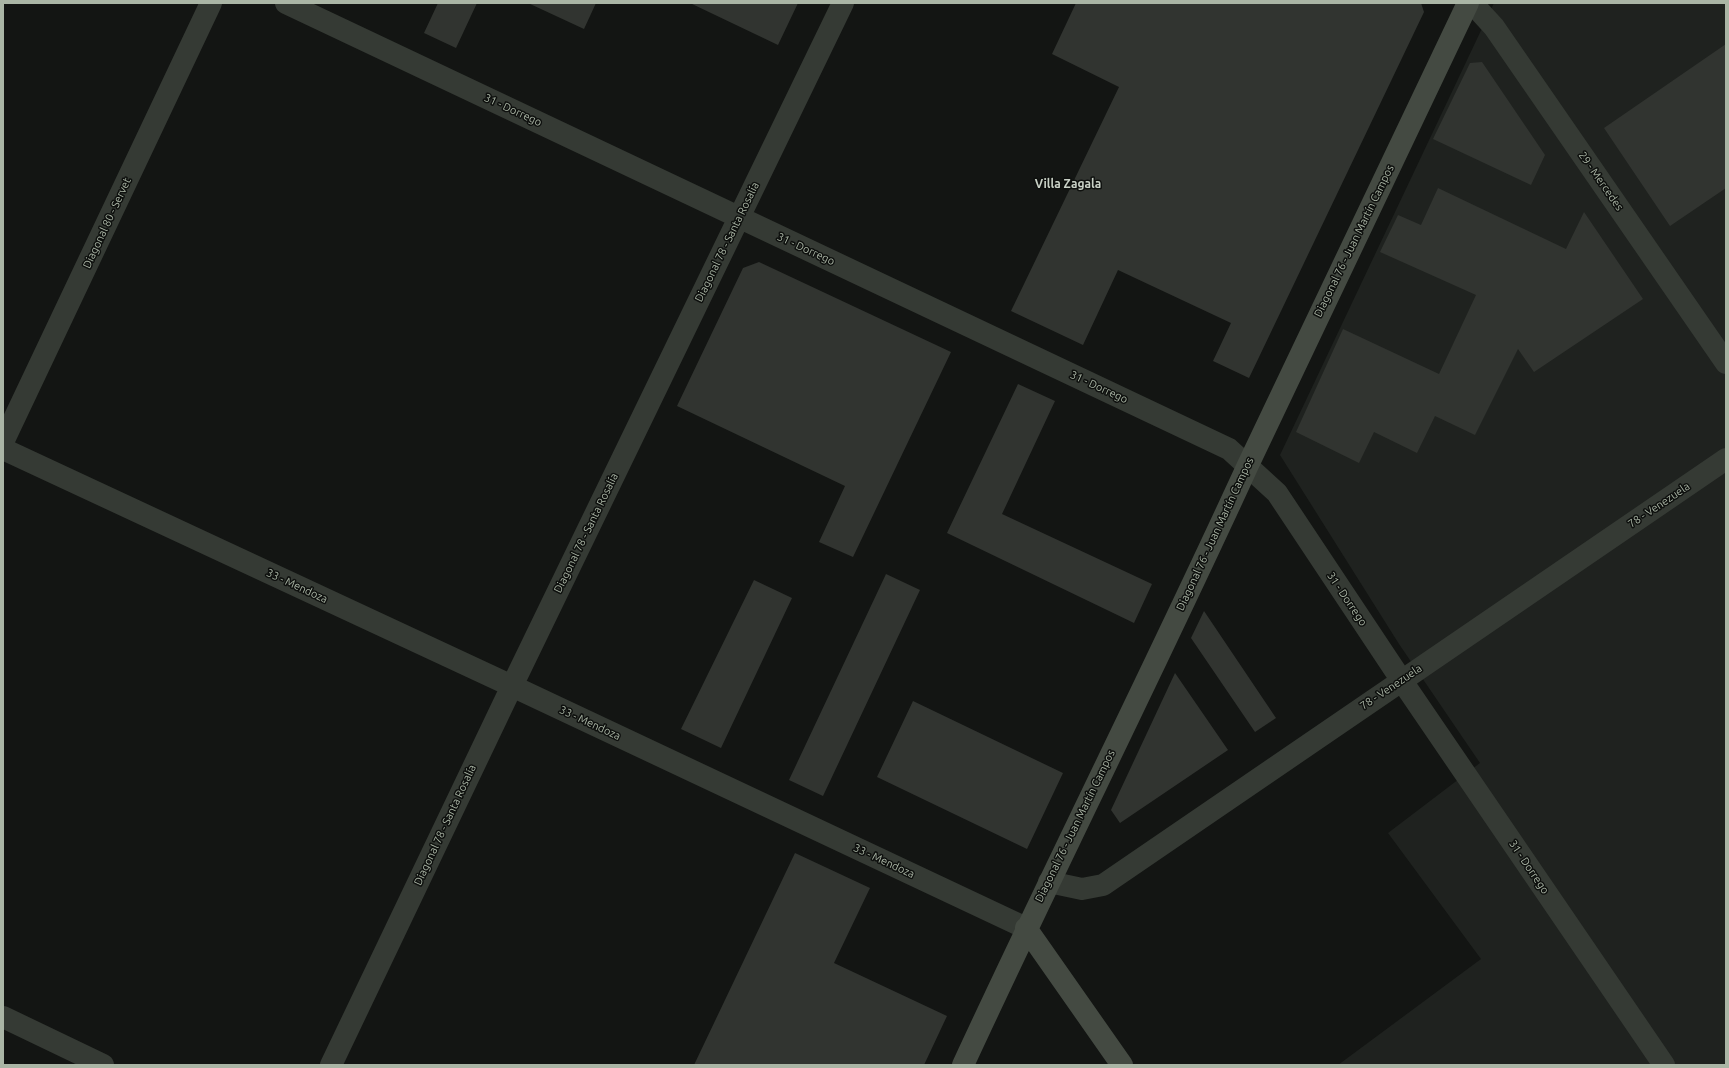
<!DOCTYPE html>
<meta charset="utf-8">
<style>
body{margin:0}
#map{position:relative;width:1729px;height:1068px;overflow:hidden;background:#131513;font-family:Ubuntu,sans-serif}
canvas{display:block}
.frame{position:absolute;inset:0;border:4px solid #aab5a5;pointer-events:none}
</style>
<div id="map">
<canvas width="1729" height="1068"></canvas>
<div class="frame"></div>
</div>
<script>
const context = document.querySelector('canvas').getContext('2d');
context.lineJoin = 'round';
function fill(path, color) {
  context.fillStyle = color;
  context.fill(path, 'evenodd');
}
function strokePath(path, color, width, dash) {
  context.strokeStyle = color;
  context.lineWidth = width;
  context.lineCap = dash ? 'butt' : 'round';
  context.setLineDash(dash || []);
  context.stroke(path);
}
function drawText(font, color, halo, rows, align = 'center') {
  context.font = font + ' Ubuntu,sans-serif';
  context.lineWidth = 3;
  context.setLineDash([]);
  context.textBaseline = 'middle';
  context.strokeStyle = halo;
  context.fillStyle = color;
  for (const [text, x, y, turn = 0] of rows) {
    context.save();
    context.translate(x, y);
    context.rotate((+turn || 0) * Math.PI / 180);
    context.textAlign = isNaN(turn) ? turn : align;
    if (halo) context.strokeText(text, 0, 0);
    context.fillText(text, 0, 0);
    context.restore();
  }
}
fill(new Path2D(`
 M1494,3H1726V1065H1338L1481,959L1388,833L1480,763L1399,644L1280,455Z`), '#1f221f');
fill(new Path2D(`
 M438,3H477L456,48L424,33Z
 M528,3H596L584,29Z
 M690,3H798L778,45Z
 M1076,3H1421L1424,12L1249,378L1213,361L1231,323L1118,270L1083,345L1011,311L1119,87L1052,54Z
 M1726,44V188L1670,226L1604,128Z
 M1482,62L1545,155L1531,185L1433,139L1470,63Z
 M1438,188L1566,249L1584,212L1643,299L1534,372L1518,349L1475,435L1435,416L1417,453L1374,432L1359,463L1296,432L1343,329L1439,374L1476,295L1380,252L1398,215L1421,225Z
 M759,262L951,352L853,557L819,542L845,486L677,406L743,268Z
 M1018,384L1055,401L1002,514L1152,584L1134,623L947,533Z
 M886,574L920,590L823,796L789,780Z
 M754,580L792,598L721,748L681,729Z
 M1204,611L1276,718L1255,732L1191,638Z
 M1175,673L1228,750L1120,823L1111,810Z
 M913,701L1063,773L1027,849L877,777Z
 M795,853L870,888L834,963L947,1016L924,1065H694Z`), '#313430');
strokePath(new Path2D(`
 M286,3L1229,449L1277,493L1402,681L1664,1065
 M1472,3L1494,27L1726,363
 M3,442L211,3
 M3,449L512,686L1026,928
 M1049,882L1082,889L1103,885L1726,459
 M3,1017L103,1065
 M331,1065L512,686L843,3`), '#353a34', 22);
strokePath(new Path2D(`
 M1026,928L1122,1065
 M963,1065C1056,864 1156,666 1248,465L1468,3`), '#444a42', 22);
drawText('11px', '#aab5a5', '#0e100e', [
 ["31 - Dorrego",513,110,25],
 ["29 - Mercedes",1601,181,55],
 ["Diagonal 80 - Servet",107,223,-65],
 ["Diagonal 76 - Juan Martín Campos",1354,241,-64],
 ["Diagonal 78 - Santa Rosalía",727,242,-64],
 ["31 - Dorrego",806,249,25],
 ["31 - Dorrego",1099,387,25],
 ["78 - Venezuela",1659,505,-34],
 ["Diagonal 78 - Santa Rosalía",586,533,-64],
 ["Diagonal 76 - Juan Martín Campos",1215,534,-65],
 ["33 - Mendoza",297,586,25],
 ["31 - Dorrego",1347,599,56],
 ["78 - Venezuela",1391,687,-34],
 ["33 - Mendoza",590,723,25],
 ["Diagonal 78 - Santa Rosalía",445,825,-65],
 ["Diagonal 76 - Juan Martín Campos",1075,826,-64],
 ["33 - Mendoza",884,861,25],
 ["31 - Dorrego",1529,867,56]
]);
drawText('bold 12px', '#c9d1c6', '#0e100e', [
 ["Villa Zagala",1068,184]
]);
</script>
